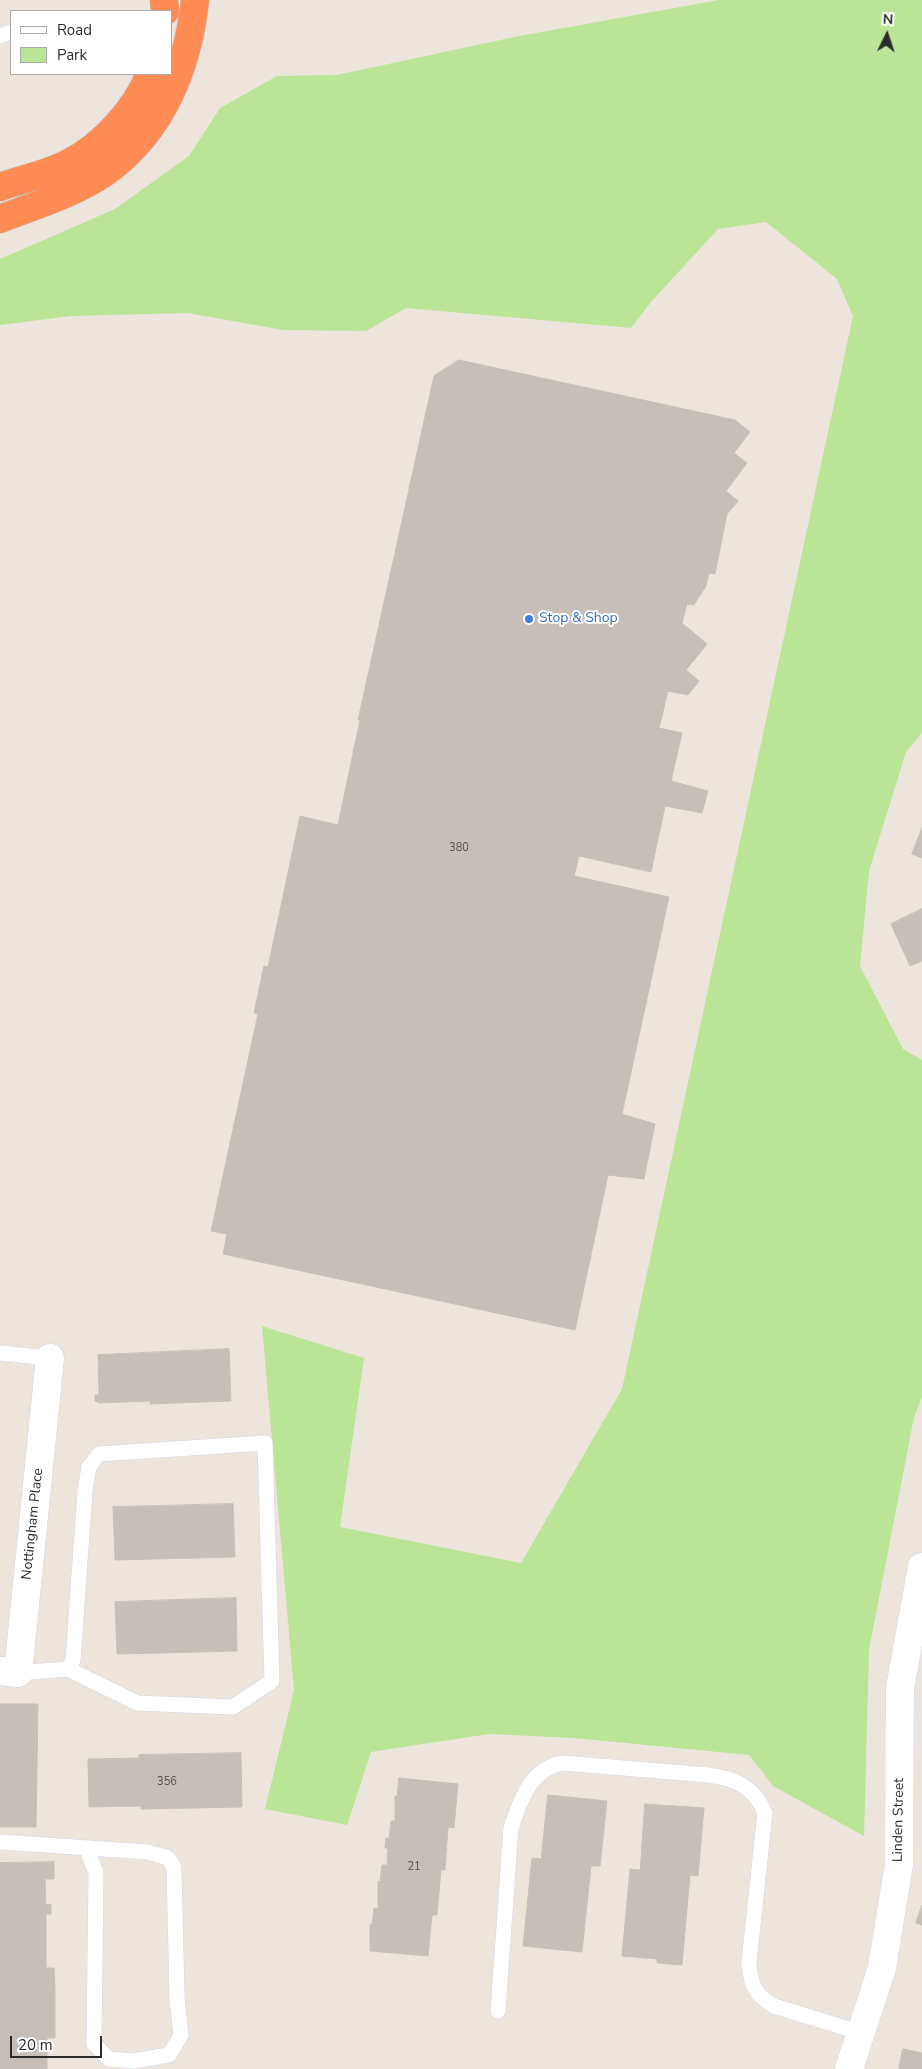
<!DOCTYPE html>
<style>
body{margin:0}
#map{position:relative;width:922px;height:2069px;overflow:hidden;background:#ede4dc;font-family:"Nunito Sans",sans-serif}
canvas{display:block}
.legend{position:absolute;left:10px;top:10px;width:162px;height:65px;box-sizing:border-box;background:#fff;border:1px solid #aaa;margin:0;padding:6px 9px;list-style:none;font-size:15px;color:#2b2b2b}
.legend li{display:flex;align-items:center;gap:10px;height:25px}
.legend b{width:25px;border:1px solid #aaa}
.north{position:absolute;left:862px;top:10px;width:50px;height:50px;-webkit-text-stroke:4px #fff;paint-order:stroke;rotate:4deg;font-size:14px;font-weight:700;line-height:20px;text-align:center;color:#2b2b2b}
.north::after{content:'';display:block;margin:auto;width:18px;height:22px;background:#2b2b2b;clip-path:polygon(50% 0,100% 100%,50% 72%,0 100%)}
.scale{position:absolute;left:10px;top:2036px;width:92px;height:22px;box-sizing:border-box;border:2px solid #2b2b2b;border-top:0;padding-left:6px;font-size:15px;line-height:18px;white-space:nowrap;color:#2b2b2b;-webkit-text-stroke:4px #fff;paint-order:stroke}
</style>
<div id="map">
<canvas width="922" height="2069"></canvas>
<ul class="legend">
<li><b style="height:6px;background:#fff"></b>Road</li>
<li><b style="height:14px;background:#bae597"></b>Park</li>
</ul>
<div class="north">N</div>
<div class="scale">20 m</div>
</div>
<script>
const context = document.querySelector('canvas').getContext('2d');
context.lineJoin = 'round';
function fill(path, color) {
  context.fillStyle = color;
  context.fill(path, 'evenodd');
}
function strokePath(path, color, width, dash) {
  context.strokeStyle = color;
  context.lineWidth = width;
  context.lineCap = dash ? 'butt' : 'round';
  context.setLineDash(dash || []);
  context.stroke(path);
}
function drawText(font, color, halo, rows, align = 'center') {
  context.font = font + ' "Nunito Sans",sans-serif';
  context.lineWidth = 4;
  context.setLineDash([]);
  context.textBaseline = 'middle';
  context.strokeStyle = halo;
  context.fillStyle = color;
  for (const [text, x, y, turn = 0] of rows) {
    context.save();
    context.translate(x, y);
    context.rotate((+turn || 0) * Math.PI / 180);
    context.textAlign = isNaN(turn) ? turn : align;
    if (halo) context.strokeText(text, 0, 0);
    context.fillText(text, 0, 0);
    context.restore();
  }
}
fill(new Path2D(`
 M719,0H922V733L906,752L869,871L860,966L903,1049L922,1060V1397L914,1417L869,1650L864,1836L773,1786L749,1755L574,1738L489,1734L371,1752L347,1825L265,1809L294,1690L262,1326L364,1358L340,1527L521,1563L622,1389L853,316L837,279L766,222L718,229L651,302L631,328L406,308L366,331L283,330L188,313L71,316L0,325V259L115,209L189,156L220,108L277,76L337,75L519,36Z`), '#bae597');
const building = new Path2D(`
 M459,360L735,420L750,432L734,453L747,463L726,491L738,501L727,514L715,574L709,573L706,586L694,605L687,604L682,623L707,644L686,670L699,681L688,695L668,691L659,728L682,733L671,781L708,791L702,813L665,806L651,872L579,856L574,876L669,897L622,1114L655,1124L644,1179L608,1175L575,1330L223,1254L227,1234L211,1231L258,1014L254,1013L264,966L268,967L300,816L338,825L360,720H358L434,376Z
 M922,828V858L912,854Z
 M922,909V961L910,966L891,924Z
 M229,1349L231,1401L150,1404L151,1401L99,1403L95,1401V1395H99L98,1355Z
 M233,1504L235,1557L115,1560L113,1507Z
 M236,1598L237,1651L117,1654L115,1602Z
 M0,1704H38L36,1827H0Z
 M241,1753L242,1807L141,1809V1806L89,1807L88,1759L139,1758V1755Z
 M399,1778L458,1784L454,1828L448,1827L445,1870H441L437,1915H432L428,1956L370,1951V1925H372L374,1908L378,1909V1881L380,1882L382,1865H387L388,1848H385L386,1838L389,1839L391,1821H395V1796H397Z
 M548,1795L607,1801L600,1866H591L582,1952L523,1946L532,1858L541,1859Z
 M645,1804L704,1808L698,1876L690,1875L682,1965L657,1963V1959L622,1956L630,1869L640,1870Z
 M54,1862V1879H45L46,1905L51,1904V1914H46V1968H54L55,1987V2038H47V2069H0V1863Z
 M922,1905V1925L916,1923Z
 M903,2049L922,2053V2069H899Z`);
fill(building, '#c5beb9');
strokePath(building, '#c8c0b6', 1);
const lane = new Path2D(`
 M0,36L11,32
 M0,1353L50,1358
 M18,1673L68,1669L73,1660L85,1491L89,1467L99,1454L265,1443L272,1681L233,1707L137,1703L68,1669
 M0,1842L148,1852L168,1858L174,1867L177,1997L181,2035L169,2055L133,2061L109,2059L94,2044L96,1873L87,1849
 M498,2011L511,1828C521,1799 530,1769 563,1763L708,1775C734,1778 755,1787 765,1813L749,1962C750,1983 755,1996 774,2006L862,2033`);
const street = new Path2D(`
 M0,1671L18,1673L50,1358
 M849,2069L882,1968L899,1864L900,1688L922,1567`);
const highway = new Path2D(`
 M164,0L165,11
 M0,187C22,179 48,174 69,163C103,146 136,109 150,74
 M0,219C36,205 76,193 107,171C163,130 188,66 195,0`);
strokePath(lane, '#d1d7e4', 16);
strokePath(street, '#d1d7e4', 29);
strokePath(highway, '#c4c4c4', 29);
strokePath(lane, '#fff', 15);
strokePath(street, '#fff', 28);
strokePath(highway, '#ff8b55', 28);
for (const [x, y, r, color] of [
 [529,619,5,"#3f7fe0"]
]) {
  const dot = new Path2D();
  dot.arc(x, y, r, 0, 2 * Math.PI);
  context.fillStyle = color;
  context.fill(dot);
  strokePath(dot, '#fff', 2);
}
drawText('11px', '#52504e', null, [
 ["380",459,848],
 ["356",167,1782],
 ["21",414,1867]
]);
drawText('14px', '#366cbe', '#fff', [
 ["Stop & Shop",539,619]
], 'left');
drawText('14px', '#2b2b2b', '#fff', [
 ["Nottingham Place",33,1524,-84],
 ["Linden Street",899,1820,-89]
]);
</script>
